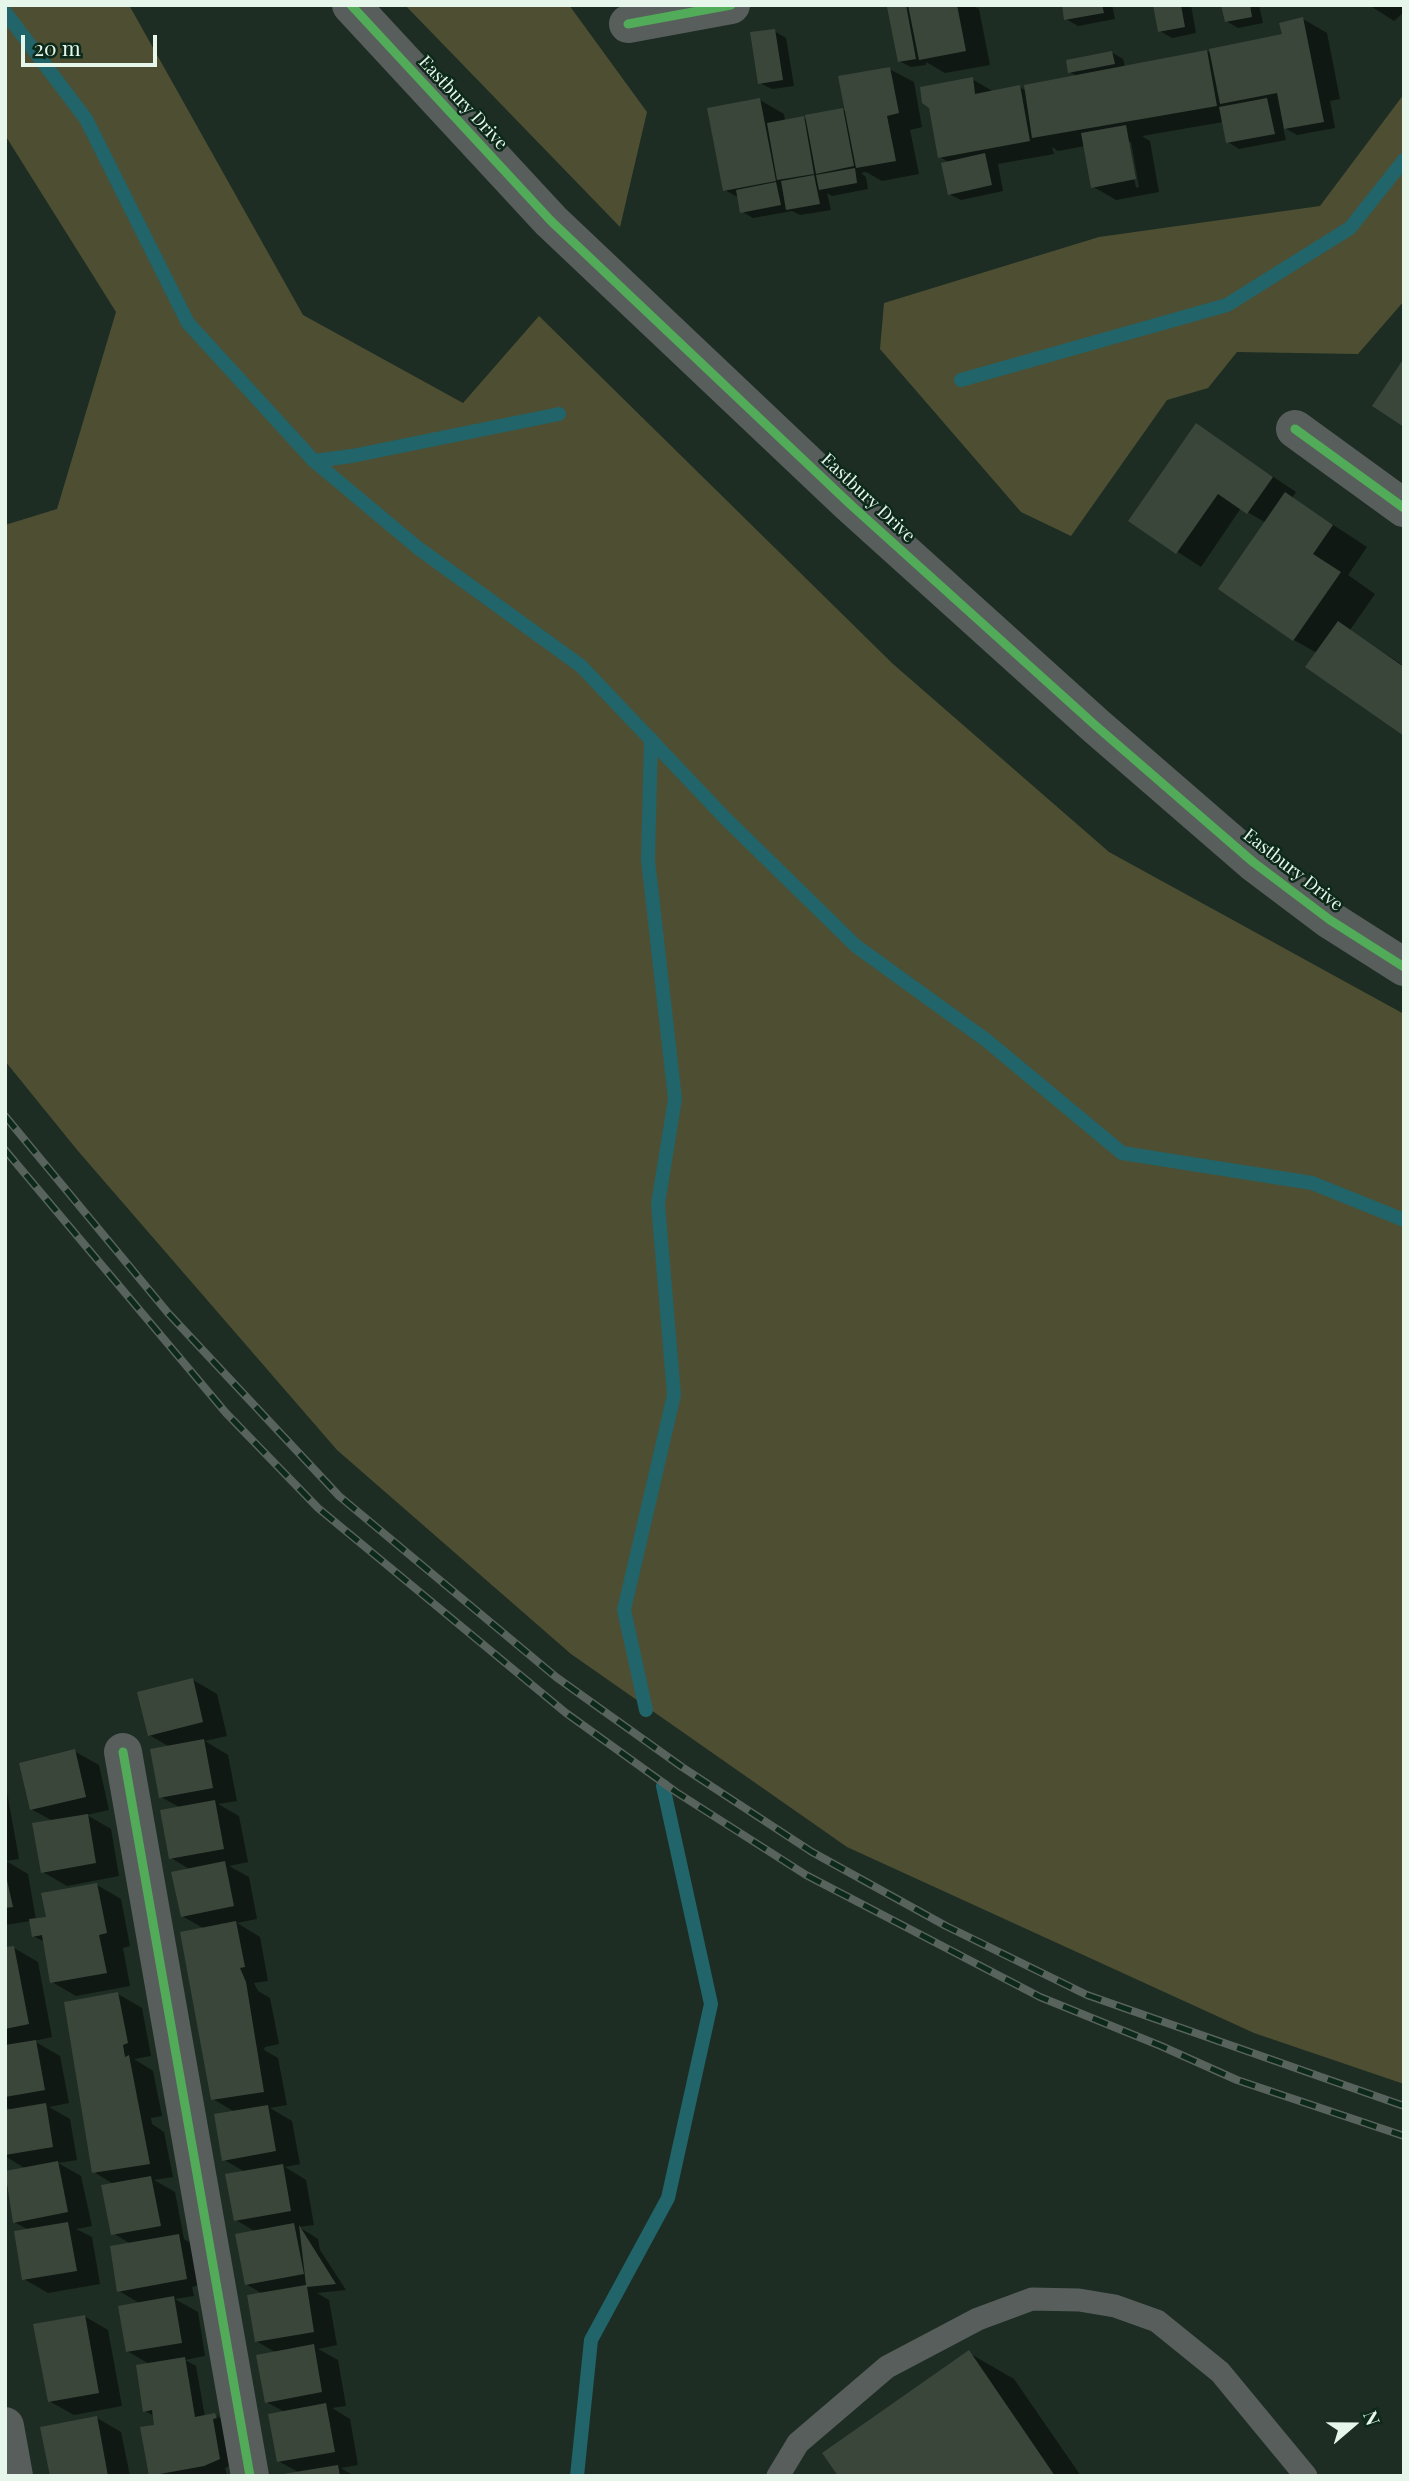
<!DOCTYPE html>
<style>
body{margin:0}
#map{position:relative;width:1409px;height:2481px;overflow:hidden;background:#1d2d23;font-family:"Playfair Display",serif}
canvas{display:block}
.frame{position:absolute;inset:0;border:7px solid #e6f6eb;pointer-events:none}
.north{position:absolute;left:1318px;top:2390px;width:70px;height:70px;-webkit-text-stroke:5px #0c2919;paint-order:stroke;rotate:70deg;font-size:19px;font-weight:700;line-height:28px;text-align:center;color:#e6f6eb}
.north::after{content:'';display:block;margin:auto;width:24px;height:32px;background:#e6f6eb;clip-path:polygon(50% 0,100% 100%,50% 72%,0 100%)}
.scale{position:absolute;left:21px;top:35px;width:136px;height:32px;box-sizing:border-box;border:4px solid #e6f6eb;border-top:0;padding-left:9px;font-size:21px;line-height:24px;white-space:nowrap;color:#e6f6eb;-webkit-text-stroke:5px #0c2919;paint-order:stroke}
</style>
<div id="map">
<canvas width="1409" height="2481"></canvas>
<div class="frame"></div>
<div class="north">N</div>
<div class="scale">20 m</div>
</div>
<script>
const context = document.querySelector('canvas').getContext('2d');
context.lineJoin = 'round';
function fill(path, color) {
  context.fillStyle = color;
  context.fill(path, 'evenodd');
}
function strokePath(path, color, width, dash) {
  context.strokeStyle = color;
  context.lineWidth = width;
  context.lineCap = dash ? 'butt' : 'round';
  context.setLineDash(dash || []);
  context.stroke(path);
}
function drawText(font, color, halo, rows, align = 'center') {
  context.font = font + ' "Playfair Display",serif';
  context.lineWidth = 5;
  context.setLineDash([]);
  context.textBaseline = 'middle';
  context.strokeStyle = halo;
  context.fillStyle = color;
  for (const [text, x, y, turn = 0] of rows) {
    context.save();
    context.translate(x, y);
    context.rotate((+turn || 0) * Math.PI / 180);
    context.textAlign = isNaN(turn) ? turn : align;
    if (halo) context.strokeText(text, 0, 0);
    context.fillText(text, 0, 0);
    context.restore();
  }
}
fill(new Path2D(`
 M5,5H129L303,315L463,403L539,316L893,664L1109,852L1404,1014V2084L1254,2033L847,1847L571,1654L337,1450L78,1151L5,1061V525L57,509L116,312L5,135Z
 M405,5H569L647,112L620,227Z
 M1404,94V301L1358,354L1237,352L1208,388L1167,400L1071,536L1021,512L880,349L884,303L1099,237L1320,206Z`), '#4e4f32');
fill(new Path2D(`
 M904,5H972L979,9L990,65L945,73L926,62V65L911,67L899,61Z
 M1063,5H1112L1115,19L1078,26L1066,19Z
 M1155,5H1191L1196,33L1172,38L1160,31Z
 M1223,5H1259L1263,23L1238,28L1226,21Z
 M1369,5H1404V12L1394,21Z
 M1303,19L1327,33L1340,99L1330,101L1335,128L1297,135L1283,127L1286,140L1239,149L1228,142L1223,122L1142,136L1150,141L1159,192L1116,200L1092,186L1085,146L1058,151L1052,147L1054,154L998,164L1003,191L961,200L949,194L950,163L940,157L972,79L994,92L1019,87L1027,91L1078,77L1070,72L1111,52L1123,59L1125,67L1207,51L1212,54L1284,36ZM1127,142H1131L1139,187L1136,188Z
 M774,31L786,38L794,86L772,89L760,83Z
 M889,69L914,82L922,127L910,130L919,174L882,181L866,172L861,173L866,177L868,189L832,196L827,193L831,210L800,215L792,211L753,218L741,211L739,198L725,190L760,100L784,114L785,121L804,118L808,121L843,110L847,112Z
 M1196,425L1296,492L1292,498L1367,547L1348,575L1375,594L1350,630L1404,666V734L1317,653L1294,640L1266,523L1241,508L1201,567L1130,521Z
 M193,1680L217,1694L227,1736L205,1741L228,1755L237,1801L218,1804L239,1816L248,1862L229,1866L249,1877L257,1919L237,1923L260,1937L268,1981L254,1983L258,1991L270,1998L279,2044L265,2047L264,2050L278,2058L287,2105L270,2108L292,2121L300,2164L285,2167L306,2180L314,2225L299,2227L318,2239L320,2250L346,2290L317,2293L329,2300L337,2345L318,2349L338,2360L346,2406L332,2408L350,2419L358,2465L341,2468L354,2476H285L300,2473L278,2461L285,2412L266,2402L277,2353L256,2341L263,2294L246,2284L256,2232L236,2220L245,2172L223,2159L235,2112L213,2099L205,1929L182,1916L191,1870L171,1858L181,1808L161,1797L170,1747L149,1735Z
 M74,1751L99,1765L109,1810L87,1815L111,1829L119,1876L67,1886L43,1872L53,1821L31,1809Z
 M5,1781L19,1859L6,1861L28,1874L36,1920L48,1918L97,1885L121,1899L130,1946L123,1948L130,1986L76,1996L52,1982L45,1942L33,1936L31,1921L5,1925Z
 M14,1948L38,1962L52,2037L34,2041L60,2056L69,2103L49,2107L70,2119L77,2160L58,2163L81,2176L92,2226L76,2229L92,2237L100,2284L48,2293L24,2279L29,2230L14,2222L5,2175V2173L26,2169L5,2156V2111L12,2110L5,2107V1949Z
 M118,1994L142,2008L151,2056L134,2059L153,2071L162,2116L151,2118L152,2124L164,2132L173,2177L154,2180L175,2192L184,2239L191,2243L198,2285L192,2287L194,2296L175,2299L198,2312L205,2356L185,2360L196,2366L205,2417L215,2415L227,2422L231,2465L225,2468L227,2476L151,2475L156,2426L154,2416L145,2411L151,2365L127,2351L141,2304L119,2291L131,2244L113,2233L115,2185L94,2172Z
 M84,2316L108,2330L122,2406L74,2415L49,2401Z
 M969,2353L1014,2379L1081,2476H840Z
 M97,2418L121,2432L130,2476H51Z`), '#0007');
strokePath(new Path2D(`
 M5,12L86,119L188,323L314,461L418,548L581,666L725,818L856,946L986,1040L1122,1153L1312,1183L1404,1220
 M961,380L1227,305L1350,228L1404,160
 M314,461L352,456L559,414
 M646,1710L624,1610L674,1395L658,1204L675,1099L648,860L651,739
 M577,2476L591,2340L668,2198L711,2004L663,1786`), '#21646a', 14);
fill(new Path2D(`
 M896,5H906L916,59L898,62L887,7Z
 M908,5H957L966,51L919,60Z
 M1062,5H1102L1104,13L1064,20Z
 M1153,5H1181L1185,27L1158,32Z
 M1221,5H1250L1252,17L1225,22Z
 M1303,17L1324,122L1284,129L1277,93L1220,104L1209,49L1282,34L1279,23Z
 M775,29L783,80L758,84L750,32Z
 M1207,50L1217,106L1032,138L1024,85Z
 M1112,51L1115,64L1068,73L1066,60Z
 M890,67L899,113L887,116L896,161L856,168L838,76Z
 M973,77L975,94L1020,85L1030,141L938,158L929,108L922,103L920,87Z
 M760,98L776,181L723,191L707,108Z
 M1267,98L1275,134L1226,143L1219,107Z
 M843,108L854,166L816,174L805,115Z
 M804,116L814,174L777,180L767,123Z
 M1126,125L1136,179L1091,188L1081,133Z
 M985,153L992,185L948,195L941,163Z
 M855,168L857,183L819,190L816,175Z
 M814,175L820,204L786,210L781,181Z
 M776,182L781,205L740,213L736,190Z
 M1404,358V427L1372,406Z
 M1196,423L1273,477L1247,514L1218,494L1176,554L1128,521Z
 M1285,492L1333,525L1313,554L1341,572L1293,641L1218,589Z
 M1338,621L1404,667V736L1305,667Z
 M193,1678L203,1722L148,1736L137,1692Z
 M204,1739L213,1788L159,1798L150,1749Z
 M75,1749L86,1797L30,1810L19,1763Z
 M215,1800L224,1849L169,1859L160,1810Z
 M88,1814L96,1863L41,1873L32,1823Z
 M225,1861L234,1906L181,1917L171,1872Z
 M5,1871L13,1907L5,1908Z
 M97,1883L107,1933L99,1935L107,1973L50,1983L42,1935L32,1937L29,1919L46,1917L41,1893Z
 M236,1921L245,1967L240,1968L246,1982L264,2092L211,2100L180,1932Z
 M14,1946L29,2024L5,2029V1947Z
 M118,1992L128,2043L123,2045L125,2057L129,2055L150,2164L92,2173L64,2002Z
 M36,2040L45,2090L5,2097V2045Z
 M46,2103L53,2147L5,2155V2110Z
 M268,2105L276,2151L222,2161L214,2114Z
 M58,2161L68,2212L13,2223L5,2171Z
 M283,2164L291,2211L234,2221L225,2174Z
 M151,2176L161,2226L111,2235L101,2185Z
 M68,2222L77,2271L22,2280L14,2231Z
 M294,2223L304,2274L245,2285L235,2234Z
 M299,2225L336,2284L307,2287L314,2332L255,2342L247,2295L306,2285Z
 M179,2234L187,2279L117,2292L110,2246Z
 M174,2296L182,2343L126,2352L118,2306Z
 M85,2315L99,2393L48,2402L33,2324Z
 M314,2344L322,2392L265,2403L256,2355Z
 M969,2350L1055,2476H838L822,2453Z
 M185,2357L195,2417L215,2413L217,2418L213,2419L220,2459L204,2466L149,2476L140,2427L154,2425L152,2410L143,2412L136,2365Z
 M326,2403L335,2452L277,2462L268,2414Z
 M97,2416L108,2476H50L40,2427Z
 M338,2465L340,2476H283V2474Z`), '#3b463b');
strokePath(new Path2D(`
 M778,2476L798,2443L887,2367L978,2319L1032,2299L1079,2300L1115,2306L1157,2321L1220,2372L1306,2476`), '#585e5c', 23);
strokePath(new Path2D(`
 M628,24L731,5
 M1295,429L1404,508
 M123,1752L250,2476
 M5,2426L14,2476`), '#585e5c', 38);
strokePath(new Path2D(`
 M351,5L551,221L851,505L1096,726L1253,862L1330,920L1404,967`), '#585e5c', 38);
const rail = new Path2D(`
 M5,1116L168,1313L339,1496L556,1677L682,1767L812,1852L946,1926L1087,1995L1404,2106
 M5,1150L226,1413L318,1508L566,1713L676,1792L806,1875L1040,1997L1161,2046L1237,2080L1404,2136`);
strokePath(rail, '#59635e', 8);
strokePath(rail, '#0c2919', 5, [16]);
strokePath(new Path2D(`
 M351,5L551,221L851,505L1096,726L1253,862L1330,920L1404,967
 M628,24L731,5
 M1295,429L1404,508
 M123,1752L250,2476`), '#51ab58', 9);
drawText('18px', '#e6f6eb', '#0c2919', [
 ["Eastbury Drive",463,103,47],
 ["Eastbury Drive",868,498,43],
 ["Eastbury Drive",1293,870,38]
]);
</script>
